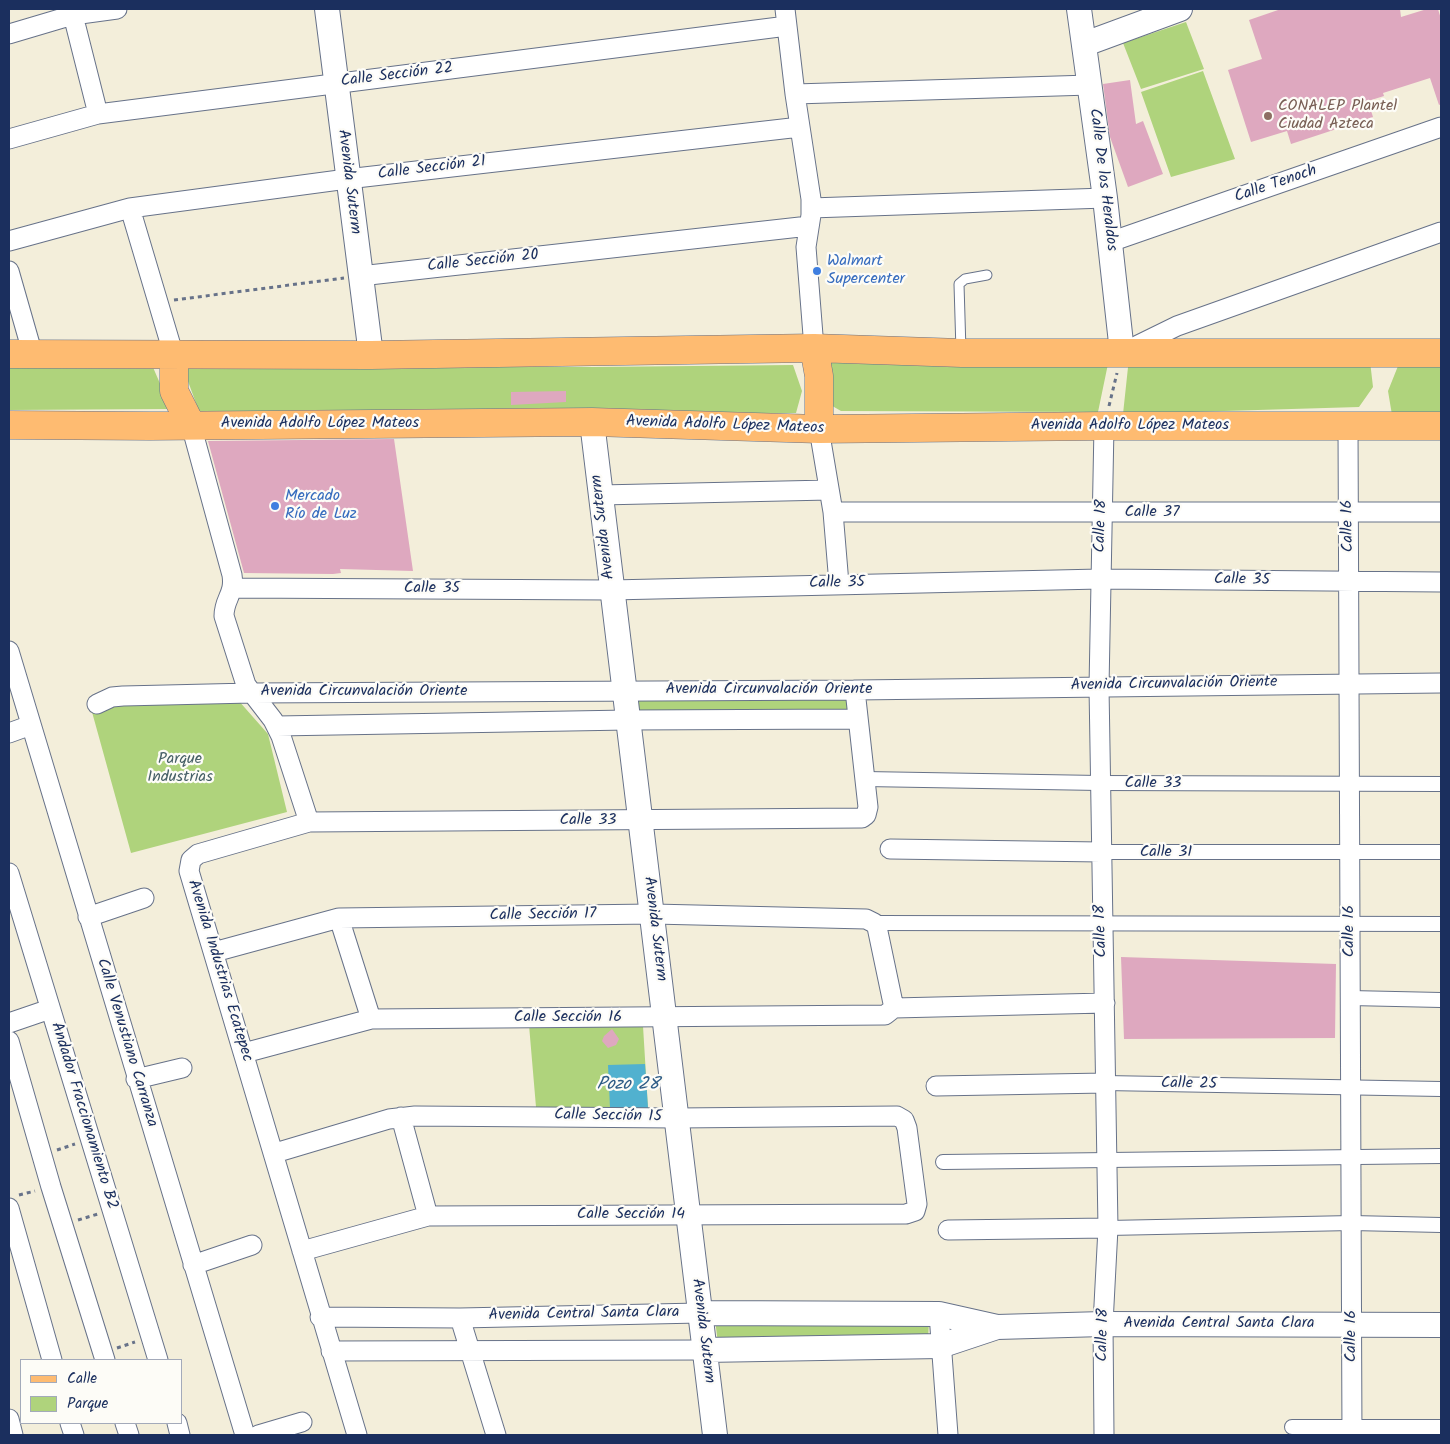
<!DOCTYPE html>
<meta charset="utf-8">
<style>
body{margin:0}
#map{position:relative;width:1450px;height:1444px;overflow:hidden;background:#f3eeda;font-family:Kalam,sans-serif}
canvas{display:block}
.frame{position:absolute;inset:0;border:10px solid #1b2f5e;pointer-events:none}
.legend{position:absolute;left:20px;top:1359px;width:162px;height:65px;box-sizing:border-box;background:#fdfcf7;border:1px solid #a3aaba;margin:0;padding:6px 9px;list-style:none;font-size:15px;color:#1b2f5e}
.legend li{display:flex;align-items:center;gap:10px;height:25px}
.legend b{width:25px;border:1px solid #a3aaba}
</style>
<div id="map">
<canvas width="1450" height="1444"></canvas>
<div class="frame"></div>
<ul class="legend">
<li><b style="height:6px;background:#febb71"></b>Calle</li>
<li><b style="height:14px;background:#afd37c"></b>Parque</li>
</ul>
</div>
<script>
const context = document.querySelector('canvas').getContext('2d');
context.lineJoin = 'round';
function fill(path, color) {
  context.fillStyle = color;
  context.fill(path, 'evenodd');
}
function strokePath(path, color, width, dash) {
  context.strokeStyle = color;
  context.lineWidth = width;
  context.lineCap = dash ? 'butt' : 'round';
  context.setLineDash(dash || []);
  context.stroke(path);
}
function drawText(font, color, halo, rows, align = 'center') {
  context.font = font + ' Kalam,sans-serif';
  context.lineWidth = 4.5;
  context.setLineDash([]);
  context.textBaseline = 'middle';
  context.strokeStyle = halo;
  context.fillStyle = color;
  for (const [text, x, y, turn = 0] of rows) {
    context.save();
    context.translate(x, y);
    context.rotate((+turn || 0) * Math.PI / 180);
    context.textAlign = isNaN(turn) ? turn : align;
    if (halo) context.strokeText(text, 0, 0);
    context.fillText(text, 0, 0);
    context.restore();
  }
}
fill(new Path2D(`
 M1186,22L1204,69L1141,89L1123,43Z
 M1203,71L1235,159L1171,177L1141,92Z
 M1129,358L1370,361L1373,387L1359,407L1123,414Z
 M1109,359L1098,412L841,411L815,396L824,362Z
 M1400,361H1441V415H1392L1388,391Z
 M152,365L171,409L9,410V368Z
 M182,365L595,367L793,365L802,391L796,413L200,414Z
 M636,697H847V713L637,715Z
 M238,700L268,734L287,812L131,853L92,712L118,703Z
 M529,1025L643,1026L648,1108L536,1107Z
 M715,1320H929L928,1340L718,1343Z`), '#afd37c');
fill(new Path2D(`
 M645,1064L648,1108H610L608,1065Z`), '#51b1cf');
fill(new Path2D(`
 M1281,9H1400L1401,17L1427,9H1438L1441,19V104L1439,105L1430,78L1383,93L1384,96L1368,101L1373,117L1291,144L1287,131L1251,142L1228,70L1262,59L1249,20Z
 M1130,80L1136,124L1143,121L1163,174L1128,187L1110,137L1103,84Z
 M566,391V402L511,405V392Z
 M394,439L413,571L340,569L341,573L333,574L244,573L208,441Z
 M1121,957L1336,964L1335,1038L1124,1039Z
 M612,1029L619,1039L616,1045L608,1048L602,1041L604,1036Z`), '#dea8bf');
const service = new Path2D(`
 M961,351L959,284L965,279L987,275`);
const pedestrian = new Path2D(`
 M865,779L1099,783L1441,784
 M1101,852H1441
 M874,923L1441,924
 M1350,998L1441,1000
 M1105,1083L1441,1089
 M943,1162L1441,1156
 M1108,1228L1352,1223L1441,1225
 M1292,1427H1441`);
const minor = new Path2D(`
 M785,9L795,94L811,199V215L806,247L814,348
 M73,15L98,114
 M9,34L73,15L117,9
 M795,94L1090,85
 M9,139L98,114L787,26
 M130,208L174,356
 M811,208L1105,198
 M9,241L130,208L347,179L800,127
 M1110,242L1441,127
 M9,271L33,355
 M360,276L809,226
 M1126,351L1177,326L1441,232
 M191,425L232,575C235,595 224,598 224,616L246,685L273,720L281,736L309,822
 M1348,426L1352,1435
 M819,429L833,512L839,584
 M600,495L829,490
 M833,512H1441
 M234,588L611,590L1100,579L1441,582
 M9,651L245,1435
 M97,704L112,697L123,696L251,693L855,690L1441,683
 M277,726L628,720L858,719
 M9,733L31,725
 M890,849L1101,852
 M9,873L158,1360
 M88,917L144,898
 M339,918L371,1019
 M214,952L339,918L653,914L866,919L874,923L877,927L894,1008
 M894,1008L1105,1003
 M9,1023L50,1009
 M9,1041L51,1187L105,1360
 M244,1053L371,1019L885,1015L894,1008
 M136,1079L182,1068
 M936,1086L1105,1083
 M401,1117L428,1216
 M275,1153L389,1119L415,1116L677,1118L897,1116L904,1120L907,1128L917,1204L915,1211L906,1214L428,1216L302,1251
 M9,1208L52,1360
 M948,1230L1108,1228
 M193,1265L252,1245
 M939,1314L948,1435
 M320,1317L460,1318L700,1313
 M460,1318L496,1435
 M331,1351L704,1350
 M9,1419L13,1435
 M70,1423L74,1435
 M125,1423L129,1435
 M177,1423L180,1435
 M258,1435L302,1422
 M357,1435L189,871L191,860L198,854L309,822L862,818L866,815L868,807L855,690
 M1104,1435L1103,1324L1108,1228L1099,687L1104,426`);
const tertiary = new Path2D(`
 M327,9L371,355
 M1079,9L1105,198L1122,352
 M1085,44L1180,9
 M592,422L715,1435
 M700,1313L939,1314L997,1327L1103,1324L1441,1325
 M704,1350L940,1346L997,1327`);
const primary = new Path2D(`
 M814,348L819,376V429
 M9,354L371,355L814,348L962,353H1441
 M174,356V391L191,425
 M9,425L150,426L592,422L819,429L1104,426H1441`);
strokePath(service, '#677289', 11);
strokePath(pedestrian, '#677289', 16);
strokePath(minor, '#677289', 21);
strokePath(tertiary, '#677289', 26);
strokePath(primary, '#677289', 29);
strokePath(new Path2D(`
 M174,300L344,278
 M1109,406L1117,373
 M57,1150L75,1144
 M19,1195L35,1191
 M78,1220L98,1214
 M117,1348L135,1342`), '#677289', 3, [4, 4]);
strokePath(service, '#fff', 9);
strokePath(pedestrian, '#fff', 14);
strokePath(minor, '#fff', 19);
strokePath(tertiary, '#fff', 24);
strokePath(primary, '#febb71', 28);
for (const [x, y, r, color] of [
 [1268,116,5,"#8d6e63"],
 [817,271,5,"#3f7fe0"],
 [275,506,5,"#3f7fe0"]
]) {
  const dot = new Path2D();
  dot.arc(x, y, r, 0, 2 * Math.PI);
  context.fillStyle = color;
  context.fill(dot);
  strokePath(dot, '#fdfcf7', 2);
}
drawText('16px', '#1b2f5e', '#fdfcf7', [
 ["Calle Sección 22",397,76,-7],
 ["Calle Sección 21",432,169,-7],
 ["Calle De los Heraldos",1102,180,83],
 ["Avenida Suterm",348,182,83],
 ["Calle Tenoch",1276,185,-19],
 ["Calle Sección 20",483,262,-6],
 ["Avenida Adolfo López Mateos",320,424],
 ["Avenida Adolfo López Mateos",725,426,2],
 ["Avenida Adolfo López Mateos",1130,426],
 ["Calle 37",1152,513],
 ["Calle 18",1102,526,-88],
 ["Calle 16",1349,526,-91],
 ["Avenida Suterm",604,527,-97],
 ["Calle 35",1242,581,1],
 ["Calle 35",837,584,-1],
 ["Calle 35",432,589],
 ["Avenida Circunvalación Oriente",1174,685,-1],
 ["Avenida Circunvalación Oriente",769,690],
 ["Avenida Circunvalación Oriente",364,692],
 ["Calle 33",1153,784],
 ["Calle 33",588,821],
 ["Calle 31",1166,853],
 ["Calle Sección 17",543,916,-1],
 ["Avenida Suterm",654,929,83],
 ["Calle 18",1102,931,-92],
 ["Calle 16",1350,931,-90],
 ["Avenida Industrias Ecatepec",219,971,73],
 ["Calle Sección 16",568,1018],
 ["Calle Venustiano Carranza",126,1043,73],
 ["Calle 25",1189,1085,1],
 ["Andador Fraccionamiento B2",83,1116,73],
 ["Calle Sección 15",608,1117,1],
 ["Calle Sección 14",631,1215],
 ["Avenida Central Santa Clara",584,1315,-1],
 ["Avenida Central Santa Clara",1219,1324],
 ["Avenida Suterm",702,1331,83],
 ["Calle 18",1104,1335,-89],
 ["Calle 16",1352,1336,-90]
]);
drawText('16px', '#785e54', '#fdfcf7', [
 ["CONALEP Plantel",1278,107],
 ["Ciudad Azteca",1278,125]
], 'left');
drawText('16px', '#366cbe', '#fdfcf7', [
 ["Walmart",827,262],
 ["Supercenter",827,280],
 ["Mercado",285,497],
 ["Río de Luz",285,515]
], 'left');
drawText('16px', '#476067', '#fdfcf7', [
 ["Parque",180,760],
 ["Industrias",180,778]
]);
drawText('italic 18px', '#2e5c86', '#fdfcf7', [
 ["Pozo 28",628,1086]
]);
</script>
